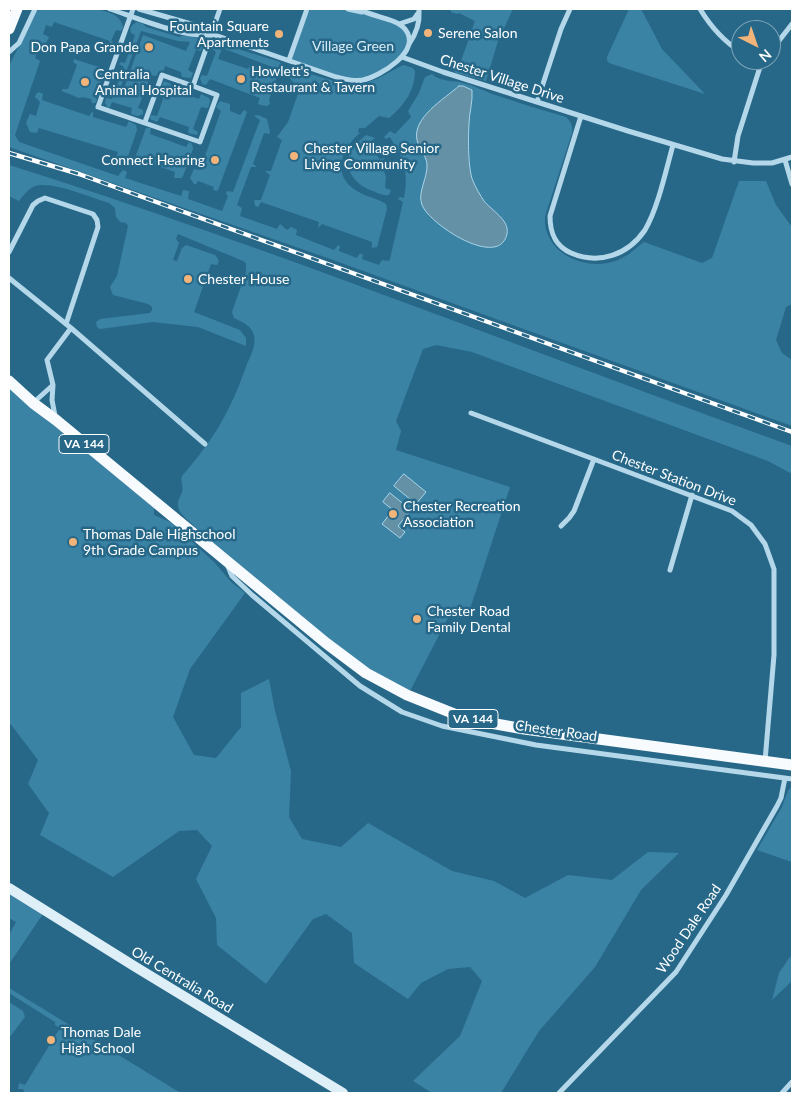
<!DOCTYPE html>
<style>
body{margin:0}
#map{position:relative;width:801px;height:1102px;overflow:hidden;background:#276889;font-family:Lato,sans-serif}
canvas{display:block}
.frame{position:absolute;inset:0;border:10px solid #fff;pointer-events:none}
.north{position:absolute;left:731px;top:20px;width:50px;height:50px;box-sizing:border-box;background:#276889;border:1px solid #7da4b8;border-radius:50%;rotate:139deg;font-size:14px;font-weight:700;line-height:20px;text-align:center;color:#fff}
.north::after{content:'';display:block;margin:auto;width:18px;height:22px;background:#f2b479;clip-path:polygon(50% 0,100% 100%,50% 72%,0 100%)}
</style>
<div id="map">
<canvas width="801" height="1102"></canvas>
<div class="frame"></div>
<div class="north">N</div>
</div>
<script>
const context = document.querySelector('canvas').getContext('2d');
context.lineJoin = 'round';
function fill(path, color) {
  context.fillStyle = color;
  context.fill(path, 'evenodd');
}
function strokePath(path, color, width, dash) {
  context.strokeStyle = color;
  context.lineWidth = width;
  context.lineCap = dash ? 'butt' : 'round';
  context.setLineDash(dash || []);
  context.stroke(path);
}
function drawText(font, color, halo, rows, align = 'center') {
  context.font = font + ' Lato,sans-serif';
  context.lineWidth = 5;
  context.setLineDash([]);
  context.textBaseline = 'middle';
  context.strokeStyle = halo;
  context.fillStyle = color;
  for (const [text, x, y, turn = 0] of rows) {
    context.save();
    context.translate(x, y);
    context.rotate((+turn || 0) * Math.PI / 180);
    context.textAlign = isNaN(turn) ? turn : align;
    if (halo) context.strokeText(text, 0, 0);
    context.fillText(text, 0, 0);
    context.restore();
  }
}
fill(new Path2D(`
 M39,9C59,9 121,1 123,28L121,31L116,30L111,41L117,45L112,48L108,46L110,41L54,22L52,27L46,25L43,34L49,37L45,45H40L35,58L40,61L15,135L19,142L118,176L123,170L127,172L125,178L181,196L183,190L189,191L188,199L222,211L228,196L226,194L227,191L233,192L260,120L254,116L258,115L267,119L270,132L269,134L264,133L253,164L257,167H251L237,205L242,208L240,216L277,229L280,224L287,230L291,227L297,230L296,235L334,250L338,245L340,246L339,251L357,258L360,253L363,255L362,259L379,265L382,260L389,261L390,259L403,202L398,199L400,197L404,198C407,182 407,168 399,153L394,155L392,154V152L397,149L390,137L386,139L384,137L390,131L395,134L411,117L408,111L419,93L425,77L432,74C439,82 453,80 463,83C475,86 484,91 495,95C519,103 542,110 566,117C571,122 573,126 572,133L545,216C542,253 586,273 618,260C628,256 636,248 644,242L702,263L712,258L739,181H766L776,205L792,227V304L786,307L776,340L782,353L792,360V426L322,256L9,147V66L36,12Z
 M311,9H347L399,24L409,36L405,51L381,73L354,81L289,60L304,18Z
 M451,9H513L498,41L486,81L456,73L451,68L453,62L460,64L475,21L459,13L457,14L451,12Z
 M629,9H641L662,49L705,94L609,63L607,60V57Z
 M137,22L143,24L146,27L179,37C185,34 199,37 203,43L201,51L196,50L188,70L193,73L191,78L182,77L181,72L165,66L164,70L159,71L156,76L151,75L138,108L143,110V114L138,116L131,114L132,108L112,102L110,107L108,108L105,103L106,98L112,99L124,67L119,64L121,62L125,63L135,35L131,33C129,27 133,24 137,22ZM141,31L178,41L190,42L186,51L143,35L121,97H117Z
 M217,42L236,46L241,50L280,62L283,68L280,75L277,76L269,100L270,103L268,106L260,105L258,103L260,98L210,79L206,85L202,84L200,78L202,75L207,76L216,52L211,48L213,44ZM222,48L275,68L273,73L250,65L248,69L218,59Z
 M74,59L105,69L107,72V75H104L95,97L97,100L95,103H92L91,99L83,97L79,98L62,91V89H68L77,65L73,62Z
 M403,65L413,68L415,71C415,90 404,106 389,118L379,116L365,128H359L358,132L360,133C341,148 331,176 357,191C366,197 377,198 386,204L387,209L377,247L372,248V242L322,224L318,228L319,222L261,202L258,207L255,206L254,200H261L270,175L265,171H271L282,140L277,137L288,122L298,94L297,87L289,77L290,72L299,68L300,71L341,83L359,85L377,79Z
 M164,81L171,84L170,89L199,99L201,94L209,98L210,101L208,108L201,107L193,129L198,132L197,135L188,133L189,127L160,117L157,122L150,119L151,115L157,116L167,88L162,85Z
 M39,92L43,94L42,100L89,116L92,112H93V117L126,127L129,121L136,125L137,130L127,159L122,161L116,158L118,152L39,128L37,133L30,132L26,123L30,114L36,116L40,102L35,97L36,94Z
 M220,101L230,104V111L240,115L244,110L247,112L218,190L216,191L213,189L214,187L198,181L196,184H194L190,178L194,169L200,170L221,111L216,107Z
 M146,128H151L150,134L186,147L189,142L192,144L193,149L183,176L181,178H174L175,172L143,161L140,166L136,164L135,158Z
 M366,135L375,138L370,142L379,159L385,158L381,162L386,177L385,188L391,190L389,195C382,196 376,192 370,190C355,184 340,166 352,150C355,144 361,140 366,135Z
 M9,165C273,248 531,352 792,446V474L768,461L472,352L436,345L423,349L396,421L401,431L396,450L510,487L468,615L452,610L409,693L364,667L199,533C195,522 177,516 178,504C178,499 181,496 182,492C184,486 180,482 182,476C215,438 230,412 247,364C251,355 256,345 254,335C251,325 242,322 234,318L232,312L246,272V263L243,261L178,234L176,239L179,243L173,260L177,261L182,248L186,245L215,255C218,258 220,262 217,265L211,264L194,312L240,330L246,338V346L198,327L153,322L100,329L97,327L96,322L100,319L150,313L152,310V307L148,304L113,295L110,287L117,276L128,226L126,223L120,222L116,217L115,208L109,203C92,198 48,179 33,187C27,190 23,196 19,201L9,196Z
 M9,388L154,508V515L172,523L215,563L231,582L245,593L190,669L173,717L194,755L216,758L241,727V693L269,679L275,711L291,771L289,817L302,839L341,847L368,823L452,871L494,881L525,898L568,875L612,880L648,852L679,853L641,890L595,967L539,1031L501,1093H432L413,1081L460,1036L482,981L470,967L448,969L421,983L408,999L354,963L352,933L326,914L313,919L266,984L217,945L216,918L196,879L212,846L197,830L179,831L113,877L40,835L49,813L28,784L38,760L9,722Z
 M792,786V862L757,850L782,807L788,791Z
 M9,893L43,914L9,964V935L16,922L9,918Z
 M792,954V981L772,1000L779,973Z
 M9,988L179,1092L182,1093H25L23,1089H18L19,1083L25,1085L60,1028L55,1025V1022L9,993Z
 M9,1002L23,1011L25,1017L9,1038Z`), '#3b83a5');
const water = new Path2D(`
 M459,86H463L472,90C473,102 469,113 469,124C468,138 468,170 473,181C476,188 480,195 484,201C491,210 510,220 507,234C499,270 429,224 422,205C417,192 428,178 427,164C426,155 419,149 417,140C412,118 444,99 459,86Z
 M404,474L426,492L416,504L394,486Z
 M390,493L411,510L398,526L405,532L400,538L382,524L393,510L383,502Z`);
fill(water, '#6591a6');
strokePath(water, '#a8d5ea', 1);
strokePath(new Path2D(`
 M110,9C134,17 189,40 212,34
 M133,9L98,107L200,142L217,95L193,86L220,9
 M139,9L205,28L212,34L336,77C345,79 353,82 363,80C380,76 423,51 405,29C396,18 372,17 359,9
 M348,9L362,12
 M700,9C711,27 723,41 741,52
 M399,24L414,19L419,12
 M409,44C416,34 420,23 419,11
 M771,51L792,24
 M9,52L19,43L35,9
 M402,57L443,72L628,131L722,159L753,163H772L792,157
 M289,60L307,9
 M537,102L561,29L570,9
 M581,116L550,216C550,233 555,246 571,253C599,265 628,255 645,230C658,208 666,170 673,145
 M145,122L162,75L193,86
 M785,160L792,184
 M734,162L738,136L761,64L764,60
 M9,252L33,205L38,201L45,198L93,214L97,220L98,227L66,324
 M9,278L71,328L47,360L53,385L52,400L55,416
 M71,328L205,444
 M33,403L53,385
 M471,413L732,511L751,525L765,544L774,569V655L765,761
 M561,526L569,518L574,511L594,459
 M227,564L232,576L252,595L360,686L402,712L442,726L536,745L792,779
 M670,570L692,495
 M559,1093L676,972L726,895L777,806L781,798L785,778
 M782,1093L792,1082`), '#b4d8e9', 5);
strokePath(new Path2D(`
 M9,888L134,966L343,1093`), '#deeff8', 10);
strokePath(new Path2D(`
 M9,29L17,9
 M9,381L33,403L56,420L326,643L366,673L407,695L457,715L479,721L524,729L792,765`), '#f7fbfe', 11);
const rail = new Path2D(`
 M9,153L79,174L792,432`);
strokePath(rail, '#fff', 4.5);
strokePath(rail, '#276889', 2.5, [8]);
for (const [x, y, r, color] of [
 [428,33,5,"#f2b479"],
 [279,34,5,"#f2b479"],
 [149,47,5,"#f2b479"],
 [241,79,5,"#f2b479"],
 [85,82,5,"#f2b479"],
 [294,156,5,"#f2b479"],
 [215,160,5,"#f2b479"],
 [188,279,5,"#f2b479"],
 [393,514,5,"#f2b479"],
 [73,542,5,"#f2b479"],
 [417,619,5,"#f2b479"],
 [51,1040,5,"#f2b479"]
]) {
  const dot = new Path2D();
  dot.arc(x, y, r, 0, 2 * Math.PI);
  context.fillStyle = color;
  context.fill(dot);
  strokePath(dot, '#276889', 2);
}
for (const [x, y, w] of [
 [84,444,50],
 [473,719,50]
]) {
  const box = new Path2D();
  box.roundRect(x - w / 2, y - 9.5, w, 19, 4);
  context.fillStyle = '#276889';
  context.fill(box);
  strokePath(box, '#fff', 1);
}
drawText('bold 12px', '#fff', null, [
 ["VA 144",84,444],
 ["VA 144",473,719]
]);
drawText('14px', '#fff', '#276889', [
 ["Fountain Square",269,26,"right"],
 ["Apartments",269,42,"right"],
 ["Serene Salon",438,33],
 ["Don Papa Grande",139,47,"right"],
 ["Howlett's",251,71],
 ["Restaurant & Tavern",251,87],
 ["Centralia",95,74],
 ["Animal Hospital",95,90],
 ["Chester Village Senior",304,148],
 ["Living Community",304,164],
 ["Connect Hearing",205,160,"right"],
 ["Chester House",198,279],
 ["Chester Recreation",403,506],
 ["Association",403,522],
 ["Thomas Dale Highschool",83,534],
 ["9th Grade Campus",83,550],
 ["Chester Road",427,611],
 ["Family Dental",427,627],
 ["Thomas Dale",61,1032],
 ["High School",61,1048]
], 'left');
drawText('14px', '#d8edf7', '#276889', [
 ["Village Green",353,46]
]);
drawText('14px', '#fff', '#276889', [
 ["Chester Village Drive",502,79,18],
 ["Chester Station Drive",674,478,21],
 ["Chester Road",556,731,8],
 ["Wood Dale Road",689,929,-56],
 ["Old Centralia Road",182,980,31]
]);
</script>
